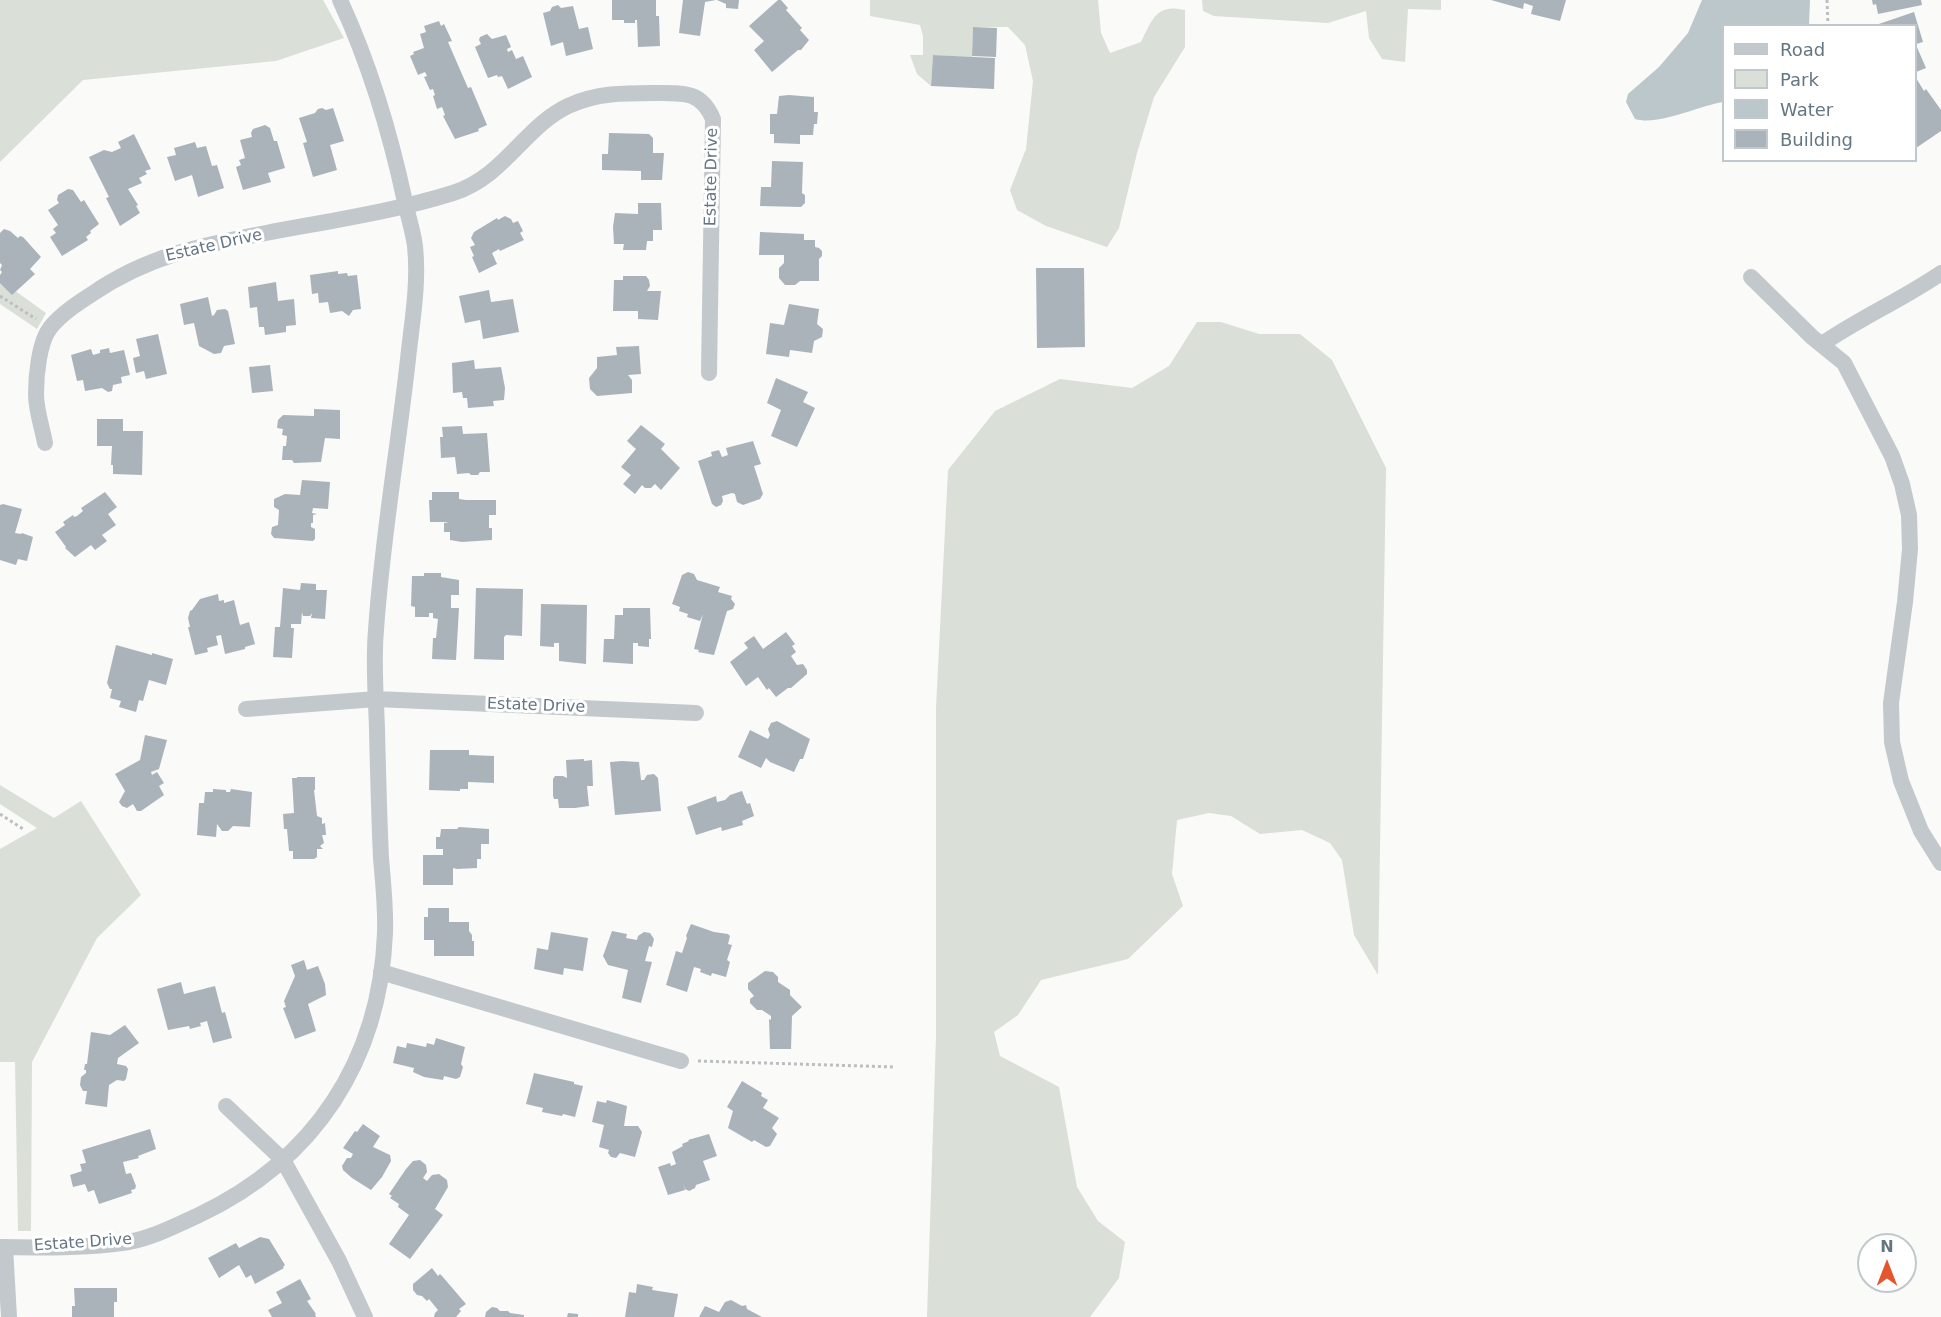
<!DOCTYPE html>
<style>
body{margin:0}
#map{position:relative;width:1941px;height:1317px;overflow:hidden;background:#fafaf8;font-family:"DejaVu Sans",sans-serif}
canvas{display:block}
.legend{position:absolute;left:1722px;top:24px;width:195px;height:138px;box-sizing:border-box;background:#fff;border:2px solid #c1c8cd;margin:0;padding:8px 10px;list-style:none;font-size:18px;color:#657683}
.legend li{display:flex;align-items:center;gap:12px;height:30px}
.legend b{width:30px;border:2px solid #c1c8cd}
.north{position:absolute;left:1857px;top:1233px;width:60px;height:60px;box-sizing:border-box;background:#fff;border:2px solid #c1c8cd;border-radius:50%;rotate:0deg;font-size:16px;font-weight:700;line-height:24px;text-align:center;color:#657683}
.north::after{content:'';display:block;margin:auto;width:21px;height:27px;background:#e4572e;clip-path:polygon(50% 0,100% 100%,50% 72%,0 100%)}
</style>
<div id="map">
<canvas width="1941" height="1317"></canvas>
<ul class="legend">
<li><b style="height:8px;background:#c3c8cc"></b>Road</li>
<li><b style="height:16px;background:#dadfd7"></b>Park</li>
<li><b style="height:16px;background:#bbc7cb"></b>Water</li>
<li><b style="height:16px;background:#aab3b9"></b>Building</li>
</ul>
<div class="north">N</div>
</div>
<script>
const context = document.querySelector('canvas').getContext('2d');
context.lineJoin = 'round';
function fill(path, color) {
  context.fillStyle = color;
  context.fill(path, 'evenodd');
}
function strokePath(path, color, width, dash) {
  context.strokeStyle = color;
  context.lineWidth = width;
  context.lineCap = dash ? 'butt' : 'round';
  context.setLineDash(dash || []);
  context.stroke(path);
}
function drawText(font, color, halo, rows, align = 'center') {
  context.font = font + ' "DejaVu Sans",sans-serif';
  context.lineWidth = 6;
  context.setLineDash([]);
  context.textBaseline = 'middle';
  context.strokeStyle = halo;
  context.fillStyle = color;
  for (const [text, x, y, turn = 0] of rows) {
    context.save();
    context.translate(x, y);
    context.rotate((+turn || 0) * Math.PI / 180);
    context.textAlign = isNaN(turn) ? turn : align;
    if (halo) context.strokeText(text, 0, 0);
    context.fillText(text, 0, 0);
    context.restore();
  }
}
fill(new Path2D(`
 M0,0H323L344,38L276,61L83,80L0,162Z
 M870,0H1098L1101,33L1110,53L1141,42C1152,20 1156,3 1185,10V47L1154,97L1137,153L1119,228L1107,247L1046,226L1017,210L1010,190L1026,149L1033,81L1025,45L1008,27H973L972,57L933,55L931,86L917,74L910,55H923V36L920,25L870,16Z
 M1202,0H1441V10L1408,9L1405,62L1382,59L1369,38L1366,11L1328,23L1214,16L1203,11Z
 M0,280L46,313L37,329L0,304Z
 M1197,322H1221L1259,334H1300L1332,360L1386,468L1378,975L1354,935L1342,860L1330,843L1302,830L1260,834L1231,816L1209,813L1177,820L1172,874L1183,906L1128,959L1041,980L1018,1015L994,1032L1000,1056L1059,1087L1077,1187L1098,1221L1125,1242L1119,1278L1090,1317H927L936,1036V708L948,470L995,411L1060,379L1132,388L1169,366Z
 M0,785L54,818L81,801L141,895L97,938L32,1062L31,1231H18L15,1062H0V849L37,828L0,804Z`), '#dadfd7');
fill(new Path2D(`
 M1702,0H1810L1809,25L1724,26L1723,102C1698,106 1659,126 1635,119L1626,102L1628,94L1659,67L1688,33Z`), '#bbc7cb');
fill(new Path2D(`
 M612,0H656V16H659L660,46L638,47L637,20H635V23H624V20H612Z
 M683,0H716L705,2L700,36L679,33Z
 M717,0H739L738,9L726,8V4Z
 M778,0H781L788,8L786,10L802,28L800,30L809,40L801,50H798L772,72L754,50L764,41L749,26Z
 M1491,0H1566L1560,21L1531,14L1533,6L1524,3L1523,9Z
 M1872,0H1921L1922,5L1878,14L1876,4L1873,5Z
 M558,5L561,8L573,6L579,29L588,27L593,49L566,56L563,42L551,46L543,13L550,11L552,7Z
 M1914,12L1923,42L1916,44V26H1873Z
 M439,21L441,26L444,24L452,41L448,42L468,88L471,87L487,125L478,129L479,131L455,139L443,116L445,115L442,107L437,109L433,96L435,95L433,89L430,90L424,77L427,76L425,72L418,75L410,56L414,54L413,52L424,48L420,34L426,32L424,26Z
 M973,27L997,28L996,57L972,56Z
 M487,34L492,39L506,35L511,47L507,49L508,52L512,50L516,59L523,56L532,77L508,89L502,76L498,77L497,75L488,78L475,47L481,44L479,40L480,37Z
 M1916,45L1926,68L1916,72Z
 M933,55L995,58L994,89L931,86Z
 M1916,78L1924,91L1926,89L1941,110V131L1916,148Z
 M789,95L814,97V112H818L817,124H814L813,135H800V144L774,143V134H770V114H777L779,96Z
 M322,108L326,110L333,108L344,141L330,145L337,170L313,177L303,143L307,142L299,118L315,113L318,109Z
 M265,125L270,128L274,141H277L285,168L268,173L271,182L243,190L236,167L241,165L239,160L245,158L240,140L252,137L251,133L253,129Z
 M609,133L649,134L653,138V153H664L662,180H641V171L602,170V154H608Z
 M134,134L151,169L145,171L147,174L139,178L142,183L128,189L138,205L136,206L140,213L120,226L106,198L109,197L89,157L104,150L112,152L121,148L118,142Z
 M195,142L197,148L206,146L212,166L217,165L224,188L198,197L192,175L175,181L167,157L176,155L174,148Z
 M772,161L803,162L802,193L805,195V203L801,207L760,206L761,187H771Z
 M68,189L73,190L81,202L84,200L99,224L90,231L91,233L86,237L88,240L62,256L50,237L56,233L53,229L58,225L48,210L59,203L57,200L58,195Z
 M638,203H661L662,230H653V241H647L646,250H623L624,244H614L613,227L615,213L638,214Z
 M505,216L511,219L513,223L518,221L523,231L520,233L524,240L500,251L499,249L492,253L497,264L479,273L472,257L474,256L470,247L475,245L471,238L474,232L497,218L498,220Z
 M4,229L10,231L18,238L20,236L23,237L41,257L30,269L35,274L12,295L0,283V275L2,272L0,270L2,265L0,263V233Z
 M760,232L804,234V240H815V247L819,248L822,251V256L819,259V281H800L795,285H785L779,278V268L784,263V255H759Z
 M1036,268H1084L1085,347L1037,348Z
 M338,271V274L347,273L348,276L357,275L361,309L353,310L349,316L342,311L330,313L328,302L319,303L318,293L312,294L310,275Z
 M623,276H646L649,280L650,286L647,291H661L658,320L638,319V311H613L614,280H623Z
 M276,282L278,301L294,299L296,325L286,326V332L265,335L264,327H259L257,307L250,308L248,287Z
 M489,290L491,302L513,299L519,332L483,339L480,320L465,323L459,296Z
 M208,297L212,316L214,315L217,310L225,309L228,311L235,344L224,346L221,353L214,354L199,346L194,323L184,325L180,304Z
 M789,304L819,309L817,324L823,329L822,337L814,341L812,353L790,350L789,357L766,354L770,323L784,325Z
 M158,334L167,374L146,379L144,371L136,373L133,358L140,356L136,339Z
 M639,346L641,374L628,375L632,380V393L597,396L590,389L589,378L597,368V357L617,355L616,347Z
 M109,348L110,353L124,350L130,375L121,377L122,383L113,385L112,391L108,392L102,388L85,391L83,380L77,381L71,355L91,349L93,355L100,353V350Z
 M474,360L475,369L501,367L505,388L504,400L493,401L494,406L468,408L467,398H463L462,392L453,393L452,363Z
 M270,365L273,391L252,393L249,367Z
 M776,378L808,392L803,402L815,408L797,447L771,436L781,410L767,403Z
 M314,409L340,410V439L325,438L321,462L294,463L292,460H282L283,446H286L287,436L282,435L283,429L277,428L278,420L283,415L314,416Z
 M97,419H123V431H143L142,475L113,474V465H111L112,446H97Z
 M641,425L665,444L661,449L680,468L661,490L655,484L651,488H645L642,485L635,494L623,484L631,475L621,467L636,449L627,441Z
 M462,426L463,434L487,433L490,472H480L478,475H471L469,473L457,474L455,457L441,458L440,437H443L442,427Z
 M753,441L761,464L754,466L763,494L760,499L743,505L737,502L735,494L732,493L722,496L723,501L721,505L716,507L712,504L698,461L712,456L711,452L719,450L722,457L728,455L726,448Z
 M302,480L330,482L328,509L313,508L312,513L317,514L313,515V523H311V527L315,529V539L313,541L274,538L271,534L272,527L278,525L279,510L274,507V499L285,494L300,495Z
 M105,492L117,507L108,514L116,525L102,535L107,541L95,550L91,545L75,557L65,548L66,547L55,532L65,525L63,522L73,515L74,517L77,516L83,511L81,508Z
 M432,492H459V499L466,500H496V515H489V528H492V540L462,542L450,540V532H444V523L449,522H430L429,500H432Z
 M3,504L22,509L15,533L21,534L22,533L33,537L27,561L18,559L16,565L0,560V505Z
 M688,572L694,574L697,580L720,587L718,592L732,596L731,599L735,604L733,609L727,611L714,655L698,652L699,650L694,649L703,614L700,621L687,617L688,614L679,611L680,607L672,604L682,575Z
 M424,573H441V577L459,580V595H451V608H459L456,660L432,659L433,638H436L438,619L433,618V613H429V617H415V607L411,606L412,576H424Z
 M301,583L316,584V590H327L325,619L311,618L312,613L310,616H303L302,612L301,624H291V628H294L292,658L273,657L275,627H280L283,588L300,590Z
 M476,588L523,589L522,636L506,635L504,637V660L474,659Z
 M218,594L219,601L224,600V603L234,600L240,625L249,622L255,644L245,647V649L225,654L221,635L216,636L218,645L207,648L208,652L195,655L188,627H190L188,618L190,611L192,610L200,599Z
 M541,604L587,605L586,664L559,661V643H554V647L540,646Z
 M623,608H650L651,639H649V647L638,646V643H633V664L603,662L604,639H614L615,615H623Z
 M786,632L795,644L792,646L796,652L791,656L797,665L803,664L807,670V674L791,688H788L776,697L769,688L767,690L758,677L746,686L730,662L748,648L744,643L754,636L763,649Z
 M116,645L152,655V653L173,659L166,685L149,680L143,701L139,700L136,712L119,707L121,701L110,698L112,689H110L107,683Z
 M777,721L810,739L803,759H800L794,772L770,762L766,758L761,768L738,757L750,730L768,739L770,735L768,729L771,723Z
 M145,735L167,740L159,769L151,772L152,775L157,772L164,783L159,786L164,795L141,811H137L133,804L127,808L122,806L119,802L125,791L115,774L140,760Z
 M430,750H469V755L494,756V783L468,782V789H460V791L429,790Z
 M584,759V761L592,760L593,786H587L589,806L575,808H559L558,799H554L553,796V779L555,776H563L567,778L566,760Z
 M622,761L639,762L641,780H644L647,775L654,774L658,778L661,811L615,815L610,762Z
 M297,777H315V790H314L317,816L322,818V824L325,823L326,835H322L324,843L320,846L323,849H317V857L314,859H293V851H289L287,829H284L283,814L294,813L292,778H297Z
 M213,789L226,790V792H230L231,789L252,792L250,827L233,826L228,831H222L217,824L216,837L197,835L199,803H204L205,792H213Z
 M742,791L747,804L750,803L754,816L742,821L743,825L722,831L721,827L696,835L687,807L716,796L717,802L725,800L730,795Z
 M459,827L489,829V844H481V859H477V868L457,869L453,868V885H423V855H443V849H436V837H440L441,829H457Z
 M428,908H449V922H469V931L472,935V941H474V956H434V940H424V917H428Z
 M691,924L714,932L728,934L730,936L728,944L732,945L727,960L730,962L726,977L712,973L711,976L700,972L701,969L694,967L687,992L666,985L676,951L682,953L687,938L686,936Z
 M612,931L627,934L626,938L637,940L638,936L644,932L650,933L654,939L652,947L649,946L645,961L652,962L641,1003L622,998L628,970L608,965L603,956Z
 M551,932L588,938L583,971L564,968L563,975L534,969L537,948L548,950Z
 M304,960L307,970L318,966L325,984L326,995L308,1004L316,1031L295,1039L283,1008L286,1007L284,1001L295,976L291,965Z
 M765,971L773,972L778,977V982L790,990V995L802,1007L792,1016L791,1049H770L769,1019L771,1020V1016L762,1010H757L750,1003V999L754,996L748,989V983Z
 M181,982L184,994L215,986L222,1013L225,1012L232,1038L213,1043L207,1021L200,1023L201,1026L190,1029L189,1026L168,1030L157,989Z
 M125,1025L139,1043L118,1058L117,1064L126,1066L128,1069L126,1079L124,1081L117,1080L109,1085L107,1107L85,1104L87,1091H83L80,1085L81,1077L86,1073V1070H84L85,1064H87L91,1032L110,1035Z
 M436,1038L465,1047L461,1064L463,1067L460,1077L456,1079L444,1076L443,1080L424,1077L413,1072L414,1068L393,1063L397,1046L406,1048L407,1043L426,1047L427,1043L434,1045Z
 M534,1073L574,1082V1084L583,1086L575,1117L563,1114L562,1116L542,1112L543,1108L526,1104Z
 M742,1081L762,1093L761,1096L768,1100L763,1108L779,1118L772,1128L777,1134L770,1146L766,1147L754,1140L752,1142L728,1128L733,1111L727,1107Z
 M607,1100L627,1106L624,1126H638L642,1132L635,1157L620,1153L616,1158L611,1157L608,1153L609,1150L599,1147L604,1125L592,1122L597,1101L606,1103Z
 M363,1124L380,1136L373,1147L390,1155L391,1161L382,1177L371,1190L352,1178L343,1170L342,1166L347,1158H351L353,1154L343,1148L355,1131L357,1132Z
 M150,1129L156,1149L138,1156L139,1158L123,1162L126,1174L131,1173L136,1186L135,1189L131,1190L132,1193L99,1204L94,1190L88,1192L85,1184L73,1187L70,1175L82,1171L80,1164L86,1163L82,1150Z
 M709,1134L717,1156L703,1161L710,1180L696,1185L695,1188L689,1191L685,1189L683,1184L685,1190L668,1195L658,1167L670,1163L671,1166L676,1164L672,1152L683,1146L682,1144L689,1141L688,1140Z
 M420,1160L426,1165L427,1172L423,1178L427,1181L432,1175L439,1174L447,1180L448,1187L435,1209L443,1215L410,1259L389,1244L409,1215L398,1207L399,1204L390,1198L392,1196L389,1194L406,1169L413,1161Z
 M260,1237L269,1239L285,1265L283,1267L284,1268L255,1284L251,1275L246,1278L239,1265L219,1278L208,1258L236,1243L239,1248Z
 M432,1268L438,1276L440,1274L442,1276L466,1304L459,1309L461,1311L456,1317H434L435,1313L438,1310L429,1299L427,1301L422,1296L417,1295L413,1290V1284Z
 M300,1279L311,1299L307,1301L316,1314H315L316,1317H272L268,1310L282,1303L276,1292Z
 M637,1284L653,1287L652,1290L678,1294L674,1317H625L629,1292L636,1293Z
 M74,1288H117V1302H114V1317H72V1306H75Z
 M731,1300L742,1306L746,1305L747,1309L762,1317H699L705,1306L719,1312L725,1302Z
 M492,1307L497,1308L500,1311H508L510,1313L524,1315V1317H485L486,1312Z
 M568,1313L578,1314V1317H567Z`), '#aab3b9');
strokePath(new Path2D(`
 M1827,0L1828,26
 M0,296L36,319
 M0,814L23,829
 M698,1061L895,1067`), '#bbbfc2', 3, [3, 3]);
strokePath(new Path2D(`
 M1751,277L1812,337L1844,363L1892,456L1902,484L1909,515L1910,549L1905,602L1891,703L1892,742L1901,781L1921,831L1941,863
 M1822,344C1860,318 1903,299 1941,273
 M45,443C42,427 36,410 36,394C36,376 39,342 50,328C61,314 78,303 92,294C147,256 202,245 266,233C329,221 392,212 453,193C504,177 524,127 568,106C598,92 629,93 661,93C687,93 702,93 713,119L709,373
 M246,709L376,699L696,713
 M381,972L681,1061
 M226,1106L283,1160L339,1261L365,1317
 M0,1247C39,1248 90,1248 129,1242C154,1237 177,1225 199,1215C315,1160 380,1060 385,933C386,908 383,882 381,858C379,815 378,772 377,729C376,696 373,663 376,630C382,539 398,450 408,359C412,321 419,284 415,246C413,231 408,216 405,202C390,132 370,65 340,0
 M5,1247L9,1317`), '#c3c8cc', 16);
drawText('16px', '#657683', '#fff', [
 ["Estate Drive",712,177,-89],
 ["Estate Drive",214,246,-13],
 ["Estate Drive",536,706,2],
 ["Estate Drive",83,1243,-4]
]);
</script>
